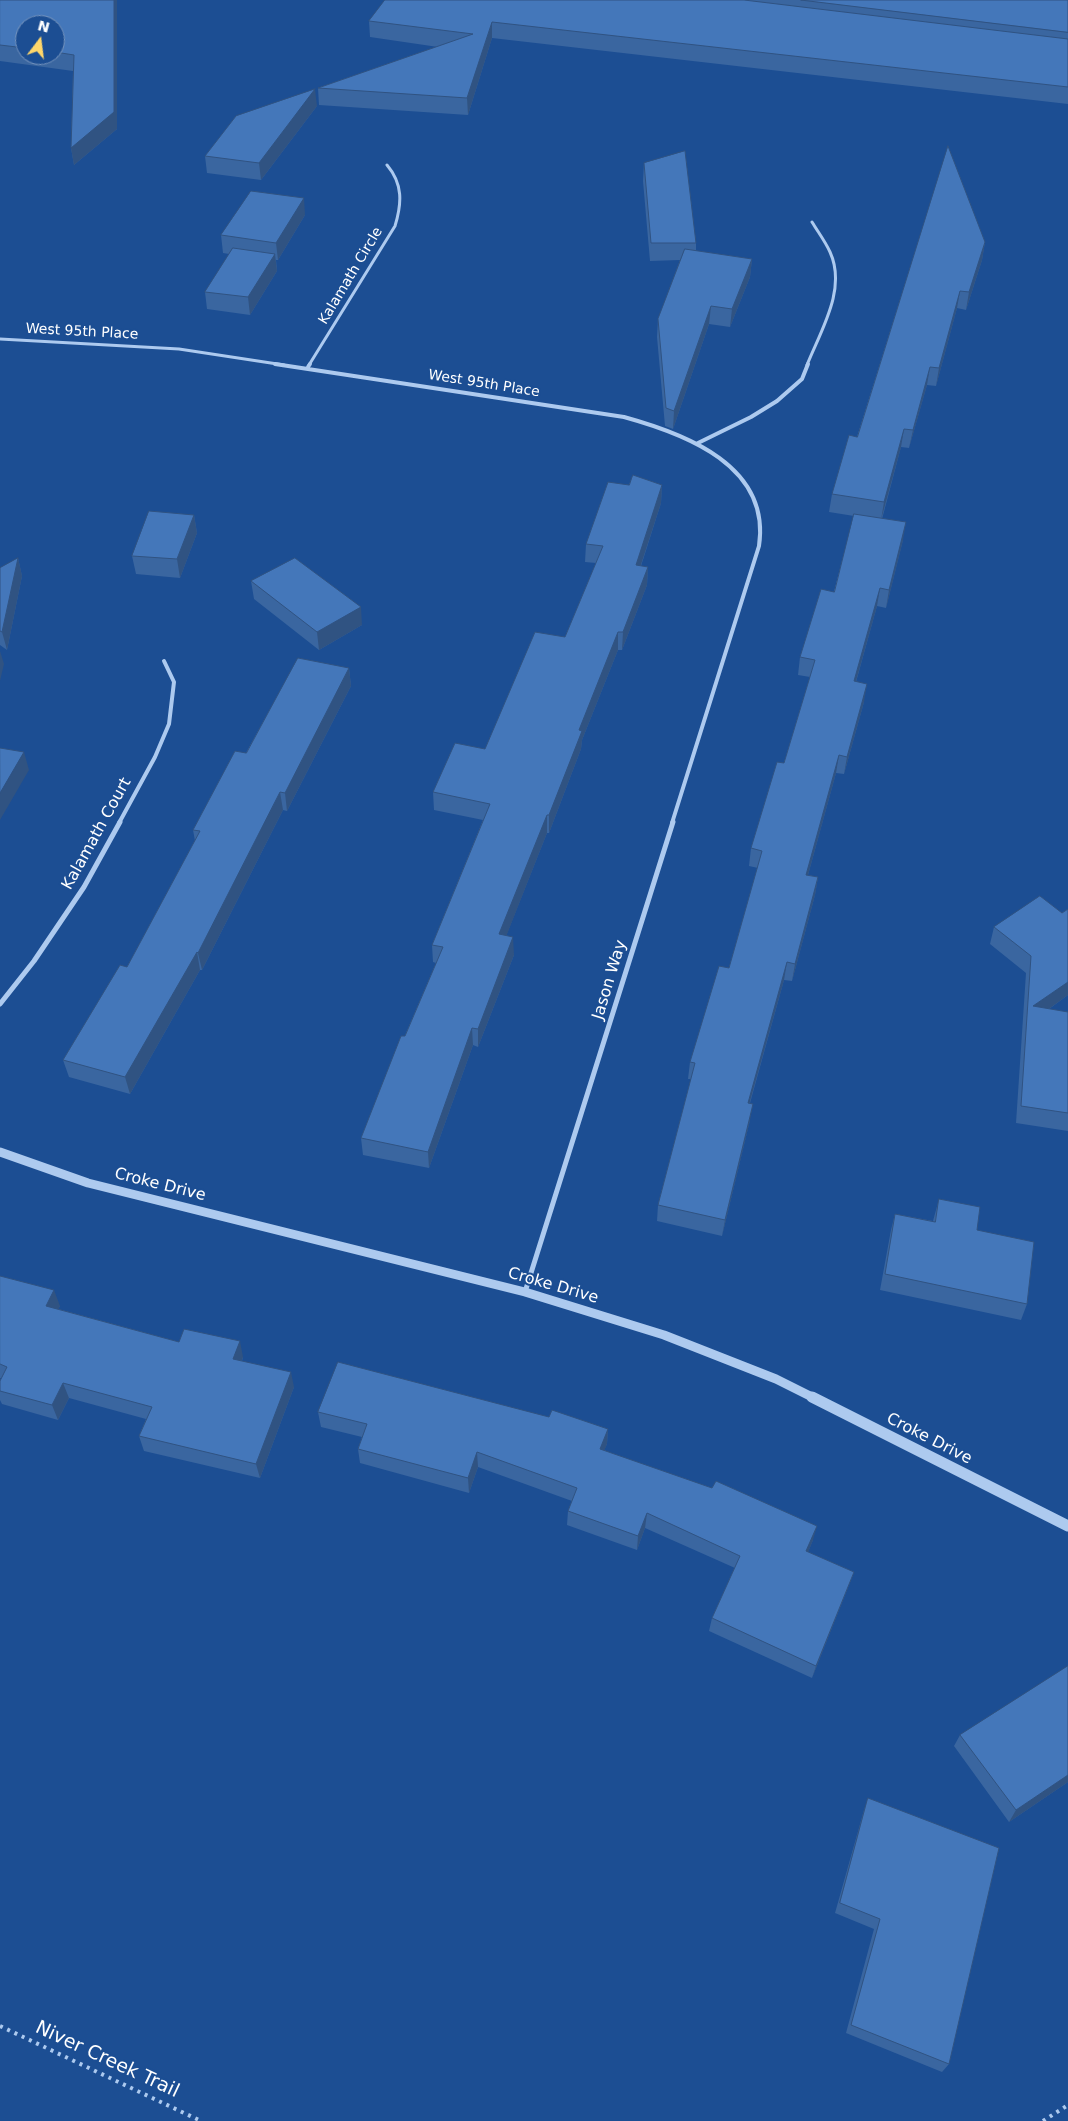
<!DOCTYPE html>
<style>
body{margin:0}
#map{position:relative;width:1068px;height:2121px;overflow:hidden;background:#1c4e93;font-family:"DejaVu Sans",sans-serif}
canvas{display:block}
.north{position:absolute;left:15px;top:15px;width:50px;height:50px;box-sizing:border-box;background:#1c4e93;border:1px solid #7795be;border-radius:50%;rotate:15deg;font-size:14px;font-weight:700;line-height:20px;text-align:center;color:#fff}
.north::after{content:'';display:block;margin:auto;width:18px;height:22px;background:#ffd76b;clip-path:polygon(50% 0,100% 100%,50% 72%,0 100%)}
</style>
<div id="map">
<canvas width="1068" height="2121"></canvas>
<div class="north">N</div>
</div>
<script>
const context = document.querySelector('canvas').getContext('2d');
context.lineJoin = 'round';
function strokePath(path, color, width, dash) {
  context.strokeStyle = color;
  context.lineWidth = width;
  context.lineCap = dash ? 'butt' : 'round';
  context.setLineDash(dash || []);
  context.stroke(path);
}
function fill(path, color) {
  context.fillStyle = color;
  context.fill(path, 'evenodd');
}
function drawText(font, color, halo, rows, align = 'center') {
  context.font = font + ' "DejaVu Sans",sans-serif';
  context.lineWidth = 4;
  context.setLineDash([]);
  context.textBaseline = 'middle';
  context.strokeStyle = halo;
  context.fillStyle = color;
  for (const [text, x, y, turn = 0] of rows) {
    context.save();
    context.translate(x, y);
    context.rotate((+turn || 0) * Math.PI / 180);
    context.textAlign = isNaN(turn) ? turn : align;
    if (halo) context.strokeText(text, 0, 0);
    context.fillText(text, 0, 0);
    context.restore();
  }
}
strokePath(new Path2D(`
 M0,2026L201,2121
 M1043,2121L1068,2105`), '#adcaef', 4, [3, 5]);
strokePath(new Path2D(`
 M0,339L179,349L284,365
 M309,365L395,226C402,203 403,184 387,165
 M807,365C821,330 847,289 830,252C825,241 818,232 812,222`), '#adcaef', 3);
strokePath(new Path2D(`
 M275,364L624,417C686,434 771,466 759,546L672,823
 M308,367L310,364
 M698,443L751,417L777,401L802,379L808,364
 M119,823L155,757L169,724L174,682L164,661`), '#adcaef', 4);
strokePath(new Path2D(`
 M0,1004L34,961L84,887L120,822
 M525,1292L673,822`), '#adcaef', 5);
strokePath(new Path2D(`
 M0,1152L88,1183L525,1292L664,1335L776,1379L814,1398`), '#adcaef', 9);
strokePath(new Path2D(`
 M812,1397L1068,1526`), '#adcaef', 11);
fill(new Path2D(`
 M0,0H117V129L74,165L71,148L73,71L0,61ZM25,25H55V55H25Z
 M385,0H1068V104L492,38L468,115L319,105L318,88L438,47L370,37L369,21Z
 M317,106L261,180L207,173L205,156Z
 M644,163L696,243V251L752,259L750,277L730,327L709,324L673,429L665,426L657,337L658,319L680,260L650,261L643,181Z
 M305,215L278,260H276L277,271L250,315L207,309L205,292L229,254L223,253L221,235Z
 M985,242L982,260L966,310L957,308L936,386L927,385L909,448L901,447L882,519L903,540L886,608L877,606L856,682L864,702L844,774L836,773L808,875L818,877L815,895L792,981L784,980L750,1103V1120L722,1236L657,1221L658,1205L691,1079H688L690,1062L729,968L758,868L749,866L751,848L784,763L810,677L798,675L800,657L834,592L854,516L829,512L832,494L857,437Z
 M629,485H662L661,503L641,566L648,567L647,585L622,650H618L582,740L581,749L549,833H547L506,936L514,955L478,1047L473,1045L429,1168L363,1155L361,1138L436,963L433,962L432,945L483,820L434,810L433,792L485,749L565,637L596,563L585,562L586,544Z
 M194,515L197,533L180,578L136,574L132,556Z
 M18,558L22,576L7,650L0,645V568Z
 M251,581L362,625L319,650L254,599Z
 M349,668L351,686L287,811L283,810L202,970H200L130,1094L69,1077L63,1060L127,967L195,841L193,830L246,753Z
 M1068,909V995L1049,1009L1068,1012V1131L1016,1123L1026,973L990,944L994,927L1062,913Z
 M939,1199L977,1230L1027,1304L1021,1320L880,1290L891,1230L895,1214L933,1221Z
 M0,1276L60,1306L58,1309L179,1342L243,1357L242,1361L294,1387L260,1478L144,1451L139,1436L146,1419L69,1398L58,1420L2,1404L0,1400V1381L1,1378H0Z
 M318,1412L549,1417L608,1429L607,1444L604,1450L813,1540L808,1552L854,1572L849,1585L812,1678L709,1631L712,1618L735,1568L645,1528L637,1550L567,1525L568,1511L572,1501L478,1467L469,1493L360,1463L358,1449L362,1437L321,1427Z
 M1068,1666V1782L1009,1822L954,1746L960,1735Z
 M868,1798L949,2064L942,2072L846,2033L874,1929L835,1913L864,1810Z`), '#3a66a0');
fill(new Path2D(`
 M114,0H117V129L74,165L71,148Z
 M492,22V38L468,115L467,98Z
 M315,89L317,106L261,180L259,163Z
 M304,198L305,215L278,260L276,243Z
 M985,242L982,260L966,310L969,292Z
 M275,254L277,271L250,315L248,297Z
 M752,259L750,277L730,327L732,309Z
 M960,291L957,308L936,386L939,368Z
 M711,306L709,324L673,429L674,411Z
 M930,367L927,385L909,448L913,430Z
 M904,429L901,447L881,520L884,502Z
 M662,485L661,503L635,583L636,565Z
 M194,515L197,533L180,578L177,559Z
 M906,522L903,540L886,608L889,590Z
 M18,558L22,576L7,650L2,632Z
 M648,567L647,585L622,650L623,632Z
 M880,588L877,606L851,699L854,681Z
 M361,607L362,625L319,650L317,632Z
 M618,632V650L582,740L581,749L549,833V815L579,730Z
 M0,651L4,664L0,681Z
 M349,668L351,686L287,811L285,793Z
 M867,684L864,702L844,774L847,757Z
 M24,752L29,770L0,820V793Z
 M839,755L836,773L803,893L806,875Z
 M280,792L283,810L202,970L198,953Z
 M547,815V833L500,952L499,934Z
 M818,877L815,895L792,981L795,964Z
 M513,937L514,955L478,1047V1029Z
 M197,952L200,970L130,1094L125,1077Z
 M787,962L784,980L745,1119L748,1103Z
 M1068,982V995L1028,1024L1033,1006Z
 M472,1028L473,1045L429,1168L428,1152Z
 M753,1104L750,1120L722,1236L725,1220Z
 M54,1290L60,1306L52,1322L46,1306Z
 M240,1341L243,1357L237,1374L233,1359Z
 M291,1372L294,1387L260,1478L256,1464Z
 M63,1383L69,1398L58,1420L52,1405Z
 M608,1429L607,1444L599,1463L600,1449Z
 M477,1452L478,1467L469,1493L468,1478Z
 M647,1513L645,1528L637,1550L638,1536Z
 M817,1526L813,1540L803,1565L806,1551Z
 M854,1572L849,1585L812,1678L816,1666Z
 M1068,1775V1782L1009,1822L1016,1810Z`), '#305382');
const building = new Path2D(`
 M0,0H114V112L71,148L74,55L55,52V25H25V48L0,45Z
 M385,0H744L1068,39V87L492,22L467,98L318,88L473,34L369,21Z
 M801,0H1068V32Z
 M315,89L259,163L205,156L236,116Z
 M948,146L985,242L969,292L960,291L939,368L930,367L913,430L904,429L884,502L832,494L849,435L857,437Z
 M685,151L696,243H651L644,163Z
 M251,191L304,198L276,243L221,235Z
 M233,248L275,254L248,297L205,292Z
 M685,249L752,259L732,309L711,306L674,411L666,408L658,319Z
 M633,475L662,485L636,565L648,567L623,632H618L579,730L582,731L549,815H547L499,934L513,937L478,1029L472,1028L428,1152L361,1138L401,1036H405L443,947L432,945L490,804L433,792L455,743L485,749L535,632L565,637L603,546L586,544L608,482L629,485Z
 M149,511L194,515L177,559L132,556Z
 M854,514L906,522L889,590L880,588L854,681L867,684L847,757L839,755L806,875L818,877L795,964L787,962L748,1103L753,1104L725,1220L658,1205L695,1063L690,1062L719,966L729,968L762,851L751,848L777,762L784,763L815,660L800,657L821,589L834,592Z
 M18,558L2,632L0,631V568Z
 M295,558L361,607L317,632L251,581Z
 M298,658L349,668L285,793L280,792L198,953L197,952L125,1077L63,1060L120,965L127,967L200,831L193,830L235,751L246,753Z
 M0,748L24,752L0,793Z
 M1040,896L1062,913L1068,909V982L1033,1006L1068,1012V1113L1021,1106L1031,956L994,927Z
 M939,1199L980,1207L977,1230L1034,1242L1027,1304L885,1274L895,1214L935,1222Z
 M0,1276L54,1290L46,1306L179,1342L184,1329L240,1341L233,1359L291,1372L256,1464L139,1436L152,1407L63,1383L52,1405L0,1391V1381L7,1367L0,1364Z
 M338,1362L549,1417L552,1410L608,1429L600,1449L712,1488L716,1481L817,1526L806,1551L854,1572L816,1666L712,1618L740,1556L647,1513L638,1536L568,1511L577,1488L477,1452L468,1478L358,1449L367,1424L318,1412Z
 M1068,1666V1775L1016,1810L960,1735Z
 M868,1798L999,1848L949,2064L851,2025L880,1919L840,1903Z`);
fill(building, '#4477ba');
strokePath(building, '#305382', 1);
drawText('14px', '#fff', '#1c4e93', [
 ["Kalamath Circle",351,276,-59],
 ["West 95th Place",82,332,3],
 ["West 95th Place",484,384,9]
]);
drawText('16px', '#fff', '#1c4e93', [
 ["Kalamath Court",97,834,-61],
 ["Jason Way",610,980,-73],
 ["Croke Drive",160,1185,14],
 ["Croke Drive",553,1286,16],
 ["Croke Drive",929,1439,27]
]);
drawText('19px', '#fff', '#1c4e93', [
 ["Niver Creek Trail",107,2060,25]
]);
</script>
